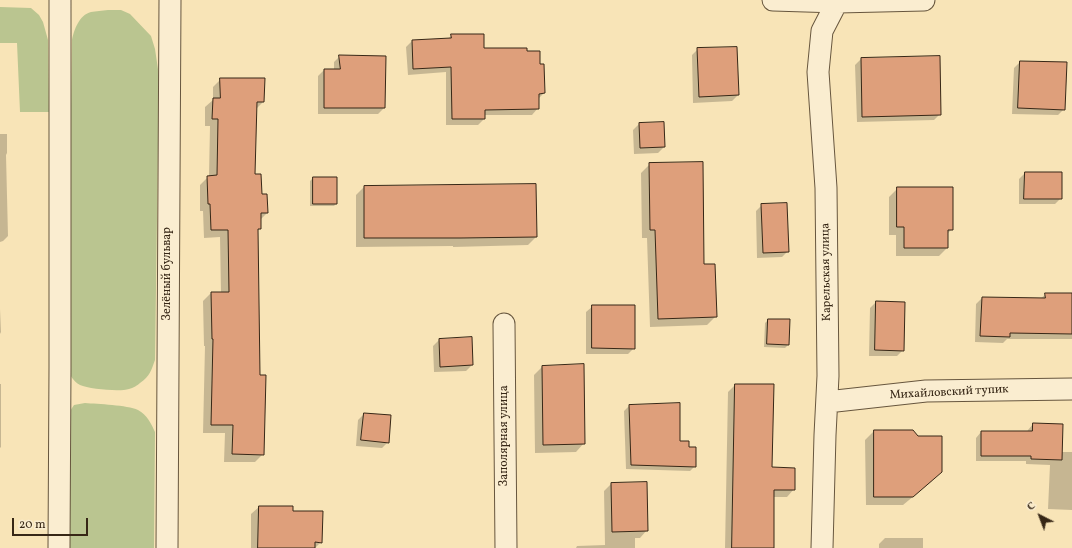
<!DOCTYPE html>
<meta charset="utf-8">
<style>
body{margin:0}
#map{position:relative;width:1072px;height:548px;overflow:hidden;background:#f8e4b7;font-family:Vollkorn,serif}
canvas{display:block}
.north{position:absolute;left:1020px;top:496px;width:40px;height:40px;-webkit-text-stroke:3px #faedd0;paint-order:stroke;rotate:318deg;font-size:11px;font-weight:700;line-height:16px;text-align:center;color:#372716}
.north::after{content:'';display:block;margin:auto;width:14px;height:18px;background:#372716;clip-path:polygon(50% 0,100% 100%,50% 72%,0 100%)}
.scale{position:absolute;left:12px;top:518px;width:76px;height:18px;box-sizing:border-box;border:2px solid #372716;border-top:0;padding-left:5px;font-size:12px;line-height:14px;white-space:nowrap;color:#372716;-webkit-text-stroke:3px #faedd0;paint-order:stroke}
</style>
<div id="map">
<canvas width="1072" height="548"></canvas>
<div class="north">С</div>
<div class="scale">20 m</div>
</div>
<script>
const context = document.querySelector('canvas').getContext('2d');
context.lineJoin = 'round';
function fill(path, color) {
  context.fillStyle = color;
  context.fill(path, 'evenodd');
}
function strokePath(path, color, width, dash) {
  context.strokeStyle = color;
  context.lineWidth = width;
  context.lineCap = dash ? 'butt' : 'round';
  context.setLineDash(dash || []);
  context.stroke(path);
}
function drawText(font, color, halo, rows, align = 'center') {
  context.font = font + ' Vollkorn,serif';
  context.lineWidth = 3.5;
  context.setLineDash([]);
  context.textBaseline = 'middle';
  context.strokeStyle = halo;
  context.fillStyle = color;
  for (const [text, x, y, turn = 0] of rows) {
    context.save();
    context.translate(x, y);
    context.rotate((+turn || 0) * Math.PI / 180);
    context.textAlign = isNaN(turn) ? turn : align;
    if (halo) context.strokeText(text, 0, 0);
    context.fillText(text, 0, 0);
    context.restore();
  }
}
fill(new Path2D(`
 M0,7L31,8L39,15L43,22L48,40L49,112H20L17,43H0Z
 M108,10H121L130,14L151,36L155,49L159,76L155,360C151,371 150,376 140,383C138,385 133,388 129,389C120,392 89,389 80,385C73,381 70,375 67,368L72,40C74,30 79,15 91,12C96,11 102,11 108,10Z
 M85,403C98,404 127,405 138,410C147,415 151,423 155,432L154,548H68L70,411L74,405Z`), '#bac590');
fill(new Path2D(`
 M452,35L483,49L526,52L544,93L538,99V108L532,115H484V119L478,125H446V72L408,75L406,47L412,41L448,39Z
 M736,48L738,95L732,101L693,103L692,55L698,49Z
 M340,56L384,108L378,114H318V76L324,70H334V62Z
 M861,59L940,114L934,120L857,122L855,65Z
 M1020,62L1064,109L1058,115L1012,114L1014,68Z
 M221,79L263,102L256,109L254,175L261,195H266L267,213L260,220V228L257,232L259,376L263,454L255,462H224L225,433H203L205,346H204L203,301L211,293H221L220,237L204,238L203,211H200V185L209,176L210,126H205V107L213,100V87Z
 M639,124L664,147L658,153L634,154L633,130Z
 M0,134H7V153L6,155L8,236L3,241L0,242Z
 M650,164L703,266L716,316L707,325L650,327L647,238H642L641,173Z
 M1025,173H1061V198L1055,204H1019V179Z
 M313,178H336V204L334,206H310V181Z
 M364,187L536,237L528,245L453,247V246L356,247V195Z
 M898,188L952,229L947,234V248L939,256H896V235H889V197Z
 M762,205L788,251L782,257L757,258L756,211Z
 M1046,294H1072V339H1007L1003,343L975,342L976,304L982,298L1040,299Z
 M876,302L903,350L897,356H869L870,308Z
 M593,306L634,348L628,354H586V312Z
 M0,309L1,332L0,334Z
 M768,320L788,345L785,348L764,347L765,323Z
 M439,340L472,365L466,371L434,372L433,346Z
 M542,367L584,443L576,452L535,453L534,375Z
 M0,384H1V447L0,448Z
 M735,385L771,468L794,489L787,497H773V548H725L728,392Z
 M629,406L688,448L695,466L690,471L626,469L624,411Z
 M364,414L388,442L382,448L356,446L358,420Z
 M1033,424L1061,452H1072V510L1048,509L1050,465L1026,464V461H976V438L981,432H1027L1028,430Z
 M874,431L918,437L932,481L903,505H866L865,440Z
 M611,484L647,530L640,538H635V548H576L577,546L605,545L604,491Z
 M259,507L292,512L321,542L315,548H251V514Z
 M885,538H923V548H879V544Z`), '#0003');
const building = new Path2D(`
 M451,34H484V48H527V51H540V64H544L545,93L539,94V109L485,110V119H452L451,67L413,69L412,40L451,38Z
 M737,47L739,95L699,97L697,48Z
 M339,55L386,56L385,108H324V69H340Z
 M940,56L941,115L862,117L861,58Z
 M1020,61L1067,62L1065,110L1018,108Z
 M220,78H265L264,102H257L255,174H261L262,194H267L268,213H261V229H258L260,375H266L264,455L232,454L233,425H211L213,339H212L211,292H229L228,230H211L210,204H208L207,176L217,175L218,119H212L213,98H220Z
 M664,122L665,147L640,148L639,123Z
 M703,162L704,264H715L717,317L658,319L655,230H650L649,163Z
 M1025,172H1062V199H1024Z
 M313,177H337V204H313Z
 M536,184L537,237L461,238H364V186Z
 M897,187H953V230H948V248H904V227H897Z
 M787,203L789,252L763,253L761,204Z
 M1045,293H1072V334L1010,333V337L980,336L982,297L1045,298Z
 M876,301L905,302L904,351L875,350Z
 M592,305H635V349L592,348Z
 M768,319H790L789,345L767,344Z
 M472,337L473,365L440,367L439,339Z
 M584,364L585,444L543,445L542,366Z
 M735,384H774L772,467L795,468V490H774V548H732Z
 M680,403V441H689V447H696V467L631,465L629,405Z
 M364,413L391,415L389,443L361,440Z
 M1033,423L1063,424L1062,460L1031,459V456H981V431H1032Z
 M874,430H913L918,436H942V472L913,497H874Z
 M647,482L648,531L612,532L611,483Z
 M259,506H293V511H323L322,543L315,542V548H258Z`);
fill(building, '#de9f7b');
strokePath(building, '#372716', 1);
const minor = new Path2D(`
 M773,0L838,2L924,0
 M504,324L506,548
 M827,402L926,391L1072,389
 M59,548L60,367V0
 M167,548L170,0
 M822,548L825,435L828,376L826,188L818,72L822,31L838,0`);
strokePath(minor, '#67563e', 23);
strokePath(minor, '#faedd0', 21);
drawText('12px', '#372716', '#faedd0', [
 ["Карельская улица",827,272,-91],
 ["Зелёный бульвар",168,274,-90],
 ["Михайловский тупик",949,393,-3],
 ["Заполярная улица",505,436,-90]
]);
</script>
